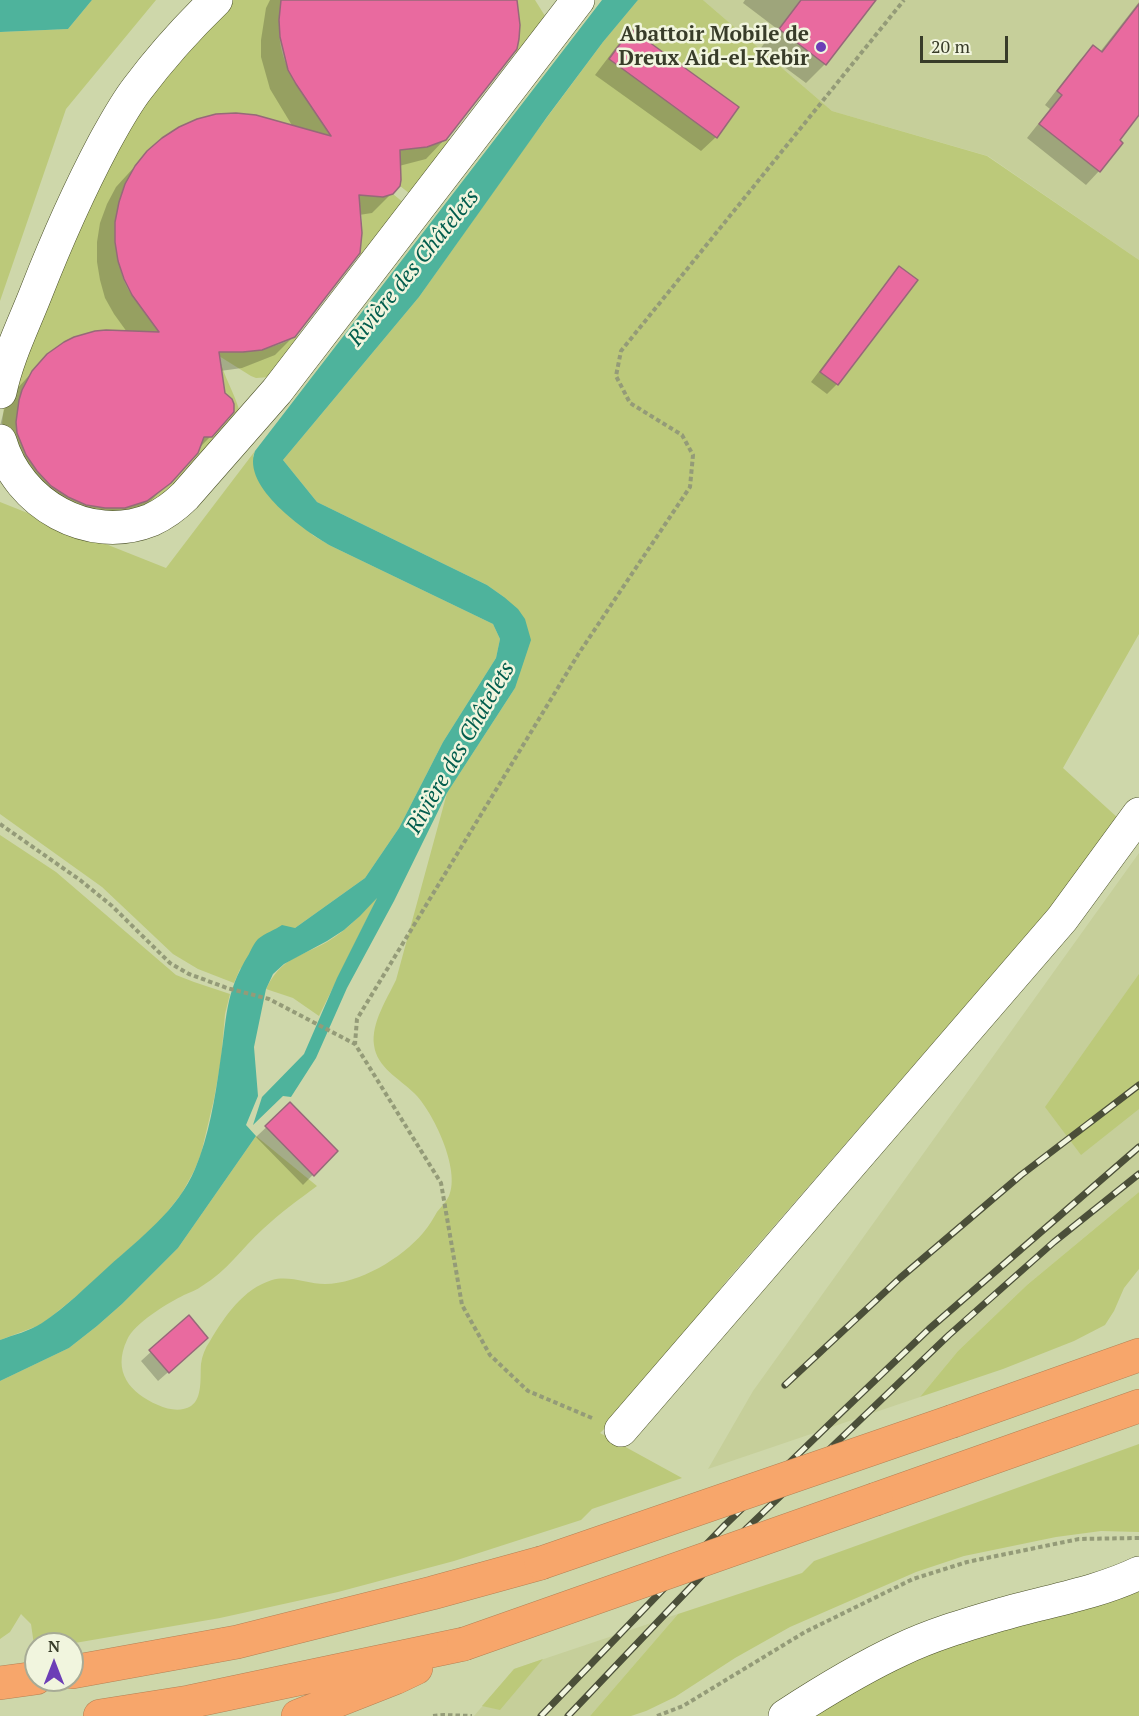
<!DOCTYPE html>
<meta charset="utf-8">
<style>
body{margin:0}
#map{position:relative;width:1139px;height:1716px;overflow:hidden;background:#ced7aa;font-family:"PT Serif",serif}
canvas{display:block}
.north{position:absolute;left:24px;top:1632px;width:60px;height:60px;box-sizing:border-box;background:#f1f5de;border:2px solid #a7ab96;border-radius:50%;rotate:0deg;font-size:16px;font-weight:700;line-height:24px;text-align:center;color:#383c29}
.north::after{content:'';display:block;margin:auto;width:21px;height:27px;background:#6c3eb6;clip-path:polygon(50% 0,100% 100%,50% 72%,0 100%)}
.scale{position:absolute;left:920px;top:36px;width:88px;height:27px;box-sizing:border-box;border:3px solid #383c29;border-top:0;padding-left:8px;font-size:18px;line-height:21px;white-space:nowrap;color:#383c29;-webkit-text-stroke:4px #f1f5de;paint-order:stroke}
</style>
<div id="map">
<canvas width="1139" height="1716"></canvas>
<div class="north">N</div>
<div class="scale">20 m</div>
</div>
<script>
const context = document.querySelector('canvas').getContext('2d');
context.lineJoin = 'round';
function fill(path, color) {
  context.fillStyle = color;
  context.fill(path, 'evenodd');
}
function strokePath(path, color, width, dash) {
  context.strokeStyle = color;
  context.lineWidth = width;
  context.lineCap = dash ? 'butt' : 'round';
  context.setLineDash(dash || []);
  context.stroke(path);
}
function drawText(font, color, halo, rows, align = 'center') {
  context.font = font + ' "PT Serif",serif';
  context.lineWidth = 5;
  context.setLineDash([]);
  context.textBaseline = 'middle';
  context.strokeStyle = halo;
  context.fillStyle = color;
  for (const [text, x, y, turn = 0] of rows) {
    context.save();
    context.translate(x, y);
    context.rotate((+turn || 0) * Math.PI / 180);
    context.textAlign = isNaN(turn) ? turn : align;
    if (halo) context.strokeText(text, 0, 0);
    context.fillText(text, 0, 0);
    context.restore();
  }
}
fill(new Path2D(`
 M703,0H1139V260L988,156L832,111Z
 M1139,853V1192L1027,1285L958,1351L920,1397L708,1469L753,1391Z
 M678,1614L590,1716H474L514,1669Z`), '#c6cf9a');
fill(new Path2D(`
 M92,0H156L66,109L0,301V32L68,29Z
 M224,0H282C265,77 323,117 373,161C352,152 331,143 310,135C286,125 263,114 237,113C176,112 122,160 116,220C115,228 116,236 117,243C118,260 121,281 132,295C139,303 156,312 165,319C177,328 193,343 205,349C214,353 227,352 237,352C262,352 293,343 312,325C319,318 325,308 331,300C339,289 346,281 350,269L356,271C360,254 366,222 359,206C357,202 353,198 349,195H373L383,197L393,194L410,208L270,377L256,378L251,376L219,356C223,376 235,393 240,413L147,514L58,507L3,435L2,424L5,398L61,244L181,44Z
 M517,0H535L545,16L418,200L400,186L401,174L390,143L427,147L451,138L515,56L520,25Z
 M638,0H703L832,111L987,156L1139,260V634L1063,768L1118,818L1077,877L728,1279L684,1334L644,1391L600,1433L682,1478L592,1509L581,1520L454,1561L338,1592L220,1618L69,1644L34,1645L31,1624L21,1614L10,1632L0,1639V1381L69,1348L97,1326L122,1304L178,1248L256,1136L317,1186C298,1200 280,1213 263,1229C242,1248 227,1271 202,1286C197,1290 190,1292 184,1295C168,1303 134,1323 127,1340C112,1372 130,1393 158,1405C169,1410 181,1412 191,1406C203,1398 200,1376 201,1364C202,1356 205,1348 210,1341C225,1316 243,1289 272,1280C289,1275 308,1284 325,1284C359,1284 402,1258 423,1233C429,1226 433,1219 437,1212C441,1207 446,1202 449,1196C461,1170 433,1111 414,1093C399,1078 377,1068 374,1045C371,1023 387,999 396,980L447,793L515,688L504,597L487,585L317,502L283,460L419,297L525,147L603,42Z
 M255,451L253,456L265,490L283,510L314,536L331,546L493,624L500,639L496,658L443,742L399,828L365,878L295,928L240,969L234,983L198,969L173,954L102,887L0,814V502L166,568Z
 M0,835L56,872L176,975L194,982L230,994L225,1014L221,1060L214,1099L201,1154L194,1171L182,1193L161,1220L79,1294L52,1316L40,1325L0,1340Z
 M378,896L319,1016L293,998L266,989C282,957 298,958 327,942C347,930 363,913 378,896Z
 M1139,974V1109L1081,1155L1045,1107Z
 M1139,1192V1269L1124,1288L1114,1311L1105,1325L1074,1341L1003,1369L920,1397L958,1351L1027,1285Z
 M1139,1444V1532L1101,1531L1056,1537L964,1556L916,1572L790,1627L735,1658L675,1697L646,1711L631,1716H590L678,1614L802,1573L814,1561Z
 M1139,1588V1716H810L868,1681L978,1634Z
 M543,1659L500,1710L482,1706L514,1669Z`), '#bcc97a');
fill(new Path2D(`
 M0,0H92L68,29L0,32Z
 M602,0H638L603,42L547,117L419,297L283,460L317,502L487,585L504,597L518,609L525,619L531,640L515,688L447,793L394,901L347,988L316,1058L291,1097L283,1096L253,1125L262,1097L304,1054L337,978L377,898L360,916L344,930L327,941L284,964L273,974L266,989L254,1047L258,1096L246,1125L256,1136L178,1248L122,1304L97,1326L69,1348L0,1381V1340C13,1335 30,1331 42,1323C66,1307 87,1286 108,1267C140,1238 178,1210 195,1169C209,1136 215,1098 220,1063C227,1020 224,994 249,954C251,950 254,943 258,939C265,933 275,930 282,925L295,928L365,878L399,828L443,742L496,658L500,639L493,624L331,546C305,531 241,487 255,451Z`), '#4eb39c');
fill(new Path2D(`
 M270,0H516L445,139L426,159L399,166L392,193L372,213L359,215L294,336L275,355L242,368L220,371L211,436L198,449L170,482L138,513L67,523L0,426L4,410L14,392L48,355L127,332L114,314L105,298L100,280L97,262V242L100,223L107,204L116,187L148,152L293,127L270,89L261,57V40L266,8Z
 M745,0H874L825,64L806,83L760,49L776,28L743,3Z
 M1139,2V113L1117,140L1099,171L1086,185L1027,138L1050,109L1045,105L1080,60L1093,47L1100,52Z
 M631,31L716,137L701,151L595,75L617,46Z
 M900,268L916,280L837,384L827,394L811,382L890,278Z
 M290,1105L336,1151L303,1185L256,1137Z
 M189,1317L197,1347L158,1381L141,1361Z`), '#0003');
const building = new Path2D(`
 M281,0H517L520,25L519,39L517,49L446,140L427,147L400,150L401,180L400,186L393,194L383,197L359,195L362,233L360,253L295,337L262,350L243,352H219L225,393L232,399L234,404V412L212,437H204L198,453L171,483L147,501L125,508H105L86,505L68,497L51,486L37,471L26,455L17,433L16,422L19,400L22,390L32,371L47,354L64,342L74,337L95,331L106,330L159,332L132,295L124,279L118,261L115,242V222L119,202L125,184L135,166L147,151L162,138L179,127L197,119L216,114L236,113L256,115L331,136L296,84L288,70L280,37L279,20Z
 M801,0H876L826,65L779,29Z
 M1139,4V115L1120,140L1123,143L1100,172L1039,124L1062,95L1057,91L1093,45L1102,52Z
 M631,29L739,107L717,138L609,59Z
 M899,266L918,280L838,385L820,372Z
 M290,1102L338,1151L314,1176L265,1126Z
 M189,1315L208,1338L169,1373L149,1350Z`);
fill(building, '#e96a9f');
strokePath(building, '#966979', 1.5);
const minor = new Path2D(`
 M0,392C7,358 23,326 36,293C56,242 78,192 104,143C114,125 124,106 137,89C161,57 188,27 216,0
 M0,441C18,504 89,545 151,520C164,514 175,506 185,496L277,391L578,0
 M621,1430L1062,919L1139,814
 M785,1716C822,1692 859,1669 900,1650C931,1635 965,1625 999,1615C1046,1601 1095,1594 1139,1573`);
const highway = new Path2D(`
 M953,1421L1139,1355
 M876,1499L1139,1406
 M72,1672L237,1642L432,1593L541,1563
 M0,1683L36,1678
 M100,1716L189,1702L464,1644
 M298,1716L395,1678L416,1668`);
strokePath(minor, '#4a5027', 34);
strokePath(highway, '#b48154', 34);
strokePath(new Path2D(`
 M0,824L80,880L112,906L170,963L189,974L227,988L269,999L355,1044
 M592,1418L528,1391L490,1355L462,1305L441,1183L355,1044L357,1019L579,653L690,487L693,455L682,435L630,403L616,376L621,351L904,0
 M433,1716L444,1715L472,1716
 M657,1716L683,1706L805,1632L913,1579L967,1562L1079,1539L1139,1538`), '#949b78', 4, [4.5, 3]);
strokePath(minor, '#fff', 33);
strokePath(highway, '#f7a66b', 33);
const rail = new Path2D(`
 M785,1385L900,1278L1021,1175L1139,1085
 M541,1716L725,1525L844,1410L929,1329L1139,1147
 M568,1716L747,1528L949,1335L1054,1242L1139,1174`);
strokePath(rail, '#4b4f39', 7);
strokePath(rail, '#f1f5de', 4.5, [14]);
const highwayBridge = new Path2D(`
 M541,1563L953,1421
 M464,1644L876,1499`);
strokePath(highwayBridge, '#b48154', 34, []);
strokePath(highwayBridge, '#f7a66b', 33);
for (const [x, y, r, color] of [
 [821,47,6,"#6c3eb6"]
]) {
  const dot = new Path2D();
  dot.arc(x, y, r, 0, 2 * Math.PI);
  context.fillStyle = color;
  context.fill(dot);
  strokePath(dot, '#f1f5de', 2);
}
drawText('bold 21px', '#383c29', '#f1f5de', [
 ["Abattoir Mobile de",809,35],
 ["Dreux Aid-el-Kebir",809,59]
], 'right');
drawText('italic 22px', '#025d4d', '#f1f5de', [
 ["Rivière des Châtelets",414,268,-51],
 ["Rivière des Châtelets",461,748,-60]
]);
</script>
